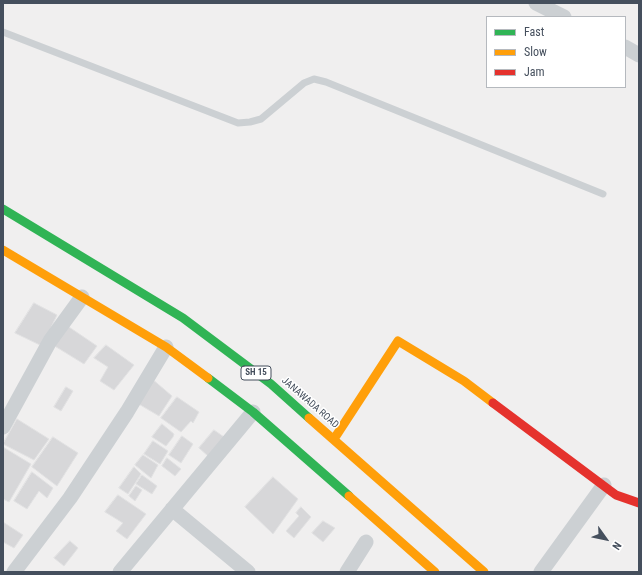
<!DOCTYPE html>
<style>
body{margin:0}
#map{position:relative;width:642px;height:575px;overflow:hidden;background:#f0efef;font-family:"Roboto Condensed",sans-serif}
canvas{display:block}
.frame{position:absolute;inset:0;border:4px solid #454f5d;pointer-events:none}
.legend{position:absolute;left:486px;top:16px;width:140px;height:72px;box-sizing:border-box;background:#fff;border:1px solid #b5b9be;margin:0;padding:5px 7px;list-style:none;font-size:12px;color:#454f5d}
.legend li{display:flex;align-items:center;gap:8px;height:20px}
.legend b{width:20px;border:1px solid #b5b9be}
.north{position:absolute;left:586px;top:519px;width:40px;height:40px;-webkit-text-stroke:3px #fff;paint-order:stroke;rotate:123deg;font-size:11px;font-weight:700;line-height:16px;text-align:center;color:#454f5d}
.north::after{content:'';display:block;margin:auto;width:14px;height:18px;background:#454f5d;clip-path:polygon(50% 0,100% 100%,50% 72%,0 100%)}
</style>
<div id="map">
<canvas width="642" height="575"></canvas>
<div class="frame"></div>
<ul class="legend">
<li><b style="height:5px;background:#30b455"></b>Fast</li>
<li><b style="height:5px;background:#ff9f0a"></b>Slow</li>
<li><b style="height:5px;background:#e5322d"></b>Jam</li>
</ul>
<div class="north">N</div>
</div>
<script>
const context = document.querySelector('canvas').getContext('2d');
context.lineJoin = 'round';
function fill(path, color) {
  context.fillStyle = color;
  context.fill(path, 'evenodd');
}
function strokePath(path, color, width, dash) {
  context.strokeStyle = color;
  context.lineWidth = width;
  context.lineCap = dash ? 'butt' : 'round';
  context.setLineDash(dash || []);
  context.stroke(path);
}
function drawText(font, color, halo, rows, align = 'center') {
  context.font = font + ' "Roboto Condensed",sans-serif';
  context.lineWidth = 3;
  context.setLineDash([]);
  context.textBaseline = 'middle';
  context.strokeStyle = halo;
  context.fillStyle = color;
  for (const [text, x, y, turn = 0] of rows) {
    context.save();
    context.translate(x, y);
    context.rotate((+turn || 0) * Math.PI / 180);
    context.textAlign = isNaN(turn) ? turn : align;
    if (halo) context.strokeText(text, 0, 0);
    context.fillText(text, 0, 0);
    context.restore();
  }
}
const building = new Path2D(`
 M34,303L57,315L42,346L15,333Z
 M66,325L97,346L84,364L53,345Z
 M106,345L134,365L114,390L100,381L108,367L94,358Z
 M151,378L172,396L159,416L137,403Z
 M66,387L73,391L61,411L54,407Z
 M177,397L199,412L193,423L191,421L181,432L161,418Z
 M17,419L49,439L34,460L3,444Z
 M162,424L174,434L173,437L166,446L152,437Z
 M214,430L224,437L208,456L199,448Z
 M182,436L193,444L181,463L169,455Z
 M53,437L78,453L57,486L32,467Z
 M153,441L168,451L160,464L144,454Z
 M3,447L31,464L9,502L3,499Z
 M143,455L158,465L151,478L135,465Z
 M167,458L181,469L175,476L162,466Z
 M134,467L141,474L128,494L119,488Z
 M32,472L53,488L47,498L39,491L27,509L14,501Z
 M142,475L157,486L152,494L136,484Z
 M273,477L298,499L273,534L245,507Z
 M136,486L142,490L135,501L129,496Z
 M118,495L146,514L127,539L116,531L123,523L105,512Z
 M301,507L311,517L294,538L286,531L299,516L296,513Z
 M323,521L335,528L323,542L312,533Z
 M3,522L23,535L14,548L3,542Z
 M70,541L78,548L64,566L54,558Z`);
fill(building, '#d7d7d9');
strokePath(building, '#e1e1e2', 1);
strokePath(new Path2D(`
 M3,32L238,123L250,122L261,119L304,83L314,79L326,82L603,194`), '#ccd0d3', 7);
strokePath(new Path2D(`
 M536,3L564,17
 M625,47L639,55
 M3,427L50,341L82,297
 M172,509L248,572
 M14,572L70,498L127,412L166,347
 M120,572L253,412
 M347,572L366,542
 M541,572L604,485`), '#ccd0d3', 15);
strokePath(new Path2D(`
 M3,209L183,318L271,384L309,418
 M208,378L253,412L349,496`), '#30b455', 9);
strokePath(new Path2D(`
 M3,250L166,347L208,378
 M309,418L484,572
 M334,439L398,341L464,381L493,403
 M349,496L435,572`), '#ff9f0a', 9);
strokePath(new Path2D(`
 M493,403L616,495L639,503`), '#e5322d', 9);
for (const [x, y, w] of [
 [256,373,30]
]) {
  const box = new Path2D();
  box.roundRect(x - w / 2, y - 7, w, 14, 3);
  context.fillStyle = '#fff';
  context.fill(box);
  strokePath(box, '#454f5d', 1);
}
drawText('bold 9px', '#454f5d', null, [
 ["SH 15",256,373]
]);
drawText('10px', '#454f5d', '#fff', [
 ["JANAWADA ROAD",310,403,41]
]);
</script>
